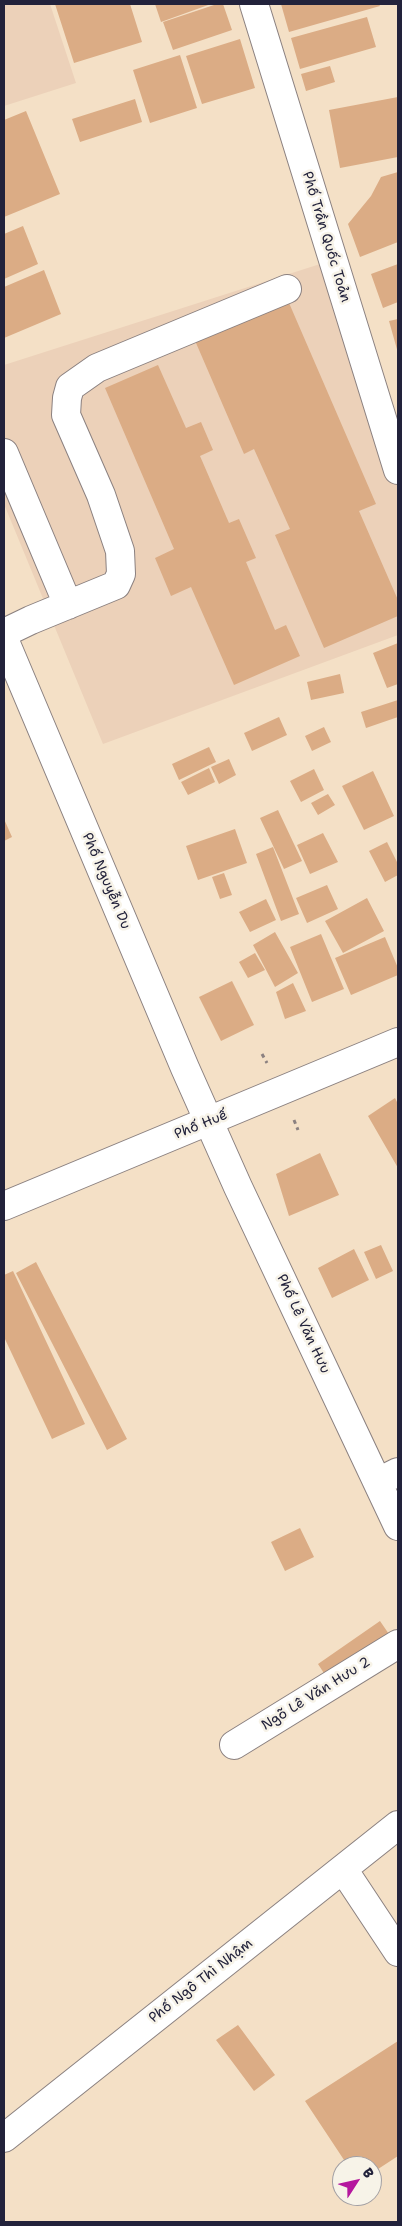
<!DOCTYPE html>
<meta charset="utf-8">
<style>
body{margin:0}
#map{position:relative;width:402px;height:2226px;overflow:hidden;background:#f4e0c6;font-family:"Shantell Sans",sans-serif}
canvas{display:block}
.frame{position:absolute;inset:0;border:5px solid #22223b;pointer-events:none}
.north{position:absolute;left:332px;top:2156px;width:50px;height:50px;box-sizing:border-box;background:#f7f3e8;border:1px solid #a29fa3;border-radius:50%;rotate:55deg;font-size:14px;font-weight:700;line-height:20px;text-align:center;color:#22223b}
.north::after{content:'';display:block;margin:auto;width:18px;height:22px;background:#b5179e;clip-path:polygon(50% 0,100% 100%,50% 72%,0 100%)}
</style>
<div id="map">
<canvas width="402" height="2226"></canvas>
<div class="frame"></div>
<div class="north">B</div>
</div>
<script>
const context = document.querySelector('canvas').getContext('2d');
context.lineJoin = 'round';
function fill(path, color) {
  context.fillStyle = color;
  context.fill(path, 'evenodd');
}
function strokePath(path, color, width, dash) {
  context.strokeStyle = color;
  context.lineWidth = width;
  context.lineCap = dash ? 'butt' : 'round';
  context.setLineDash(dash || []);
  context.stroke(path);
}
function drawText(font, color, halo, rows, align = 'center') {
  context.font = font + ' "Shantell Sans",sans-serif';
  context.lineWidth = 5;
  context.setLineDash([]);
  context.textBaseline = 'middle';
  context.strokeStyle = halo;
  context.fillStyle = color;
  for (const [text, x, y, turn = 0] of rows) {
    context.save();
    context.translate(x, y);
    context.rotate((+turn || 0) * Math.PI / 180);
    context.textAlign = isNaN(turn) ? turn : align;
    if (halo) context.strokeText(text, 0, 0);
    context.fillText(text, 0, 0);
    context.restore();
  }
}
fill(new Path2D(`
 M4,4H50L76,83L4,106Z
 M339,258L398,463V635L103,744L4,504V365Z`), '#ecd1b9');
fill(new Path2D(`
 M55,4H130L142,42L74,63Z
 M155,4H211L161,22Z
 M217,4H223L232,30L173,50L163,22Z
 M281,4H379L380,6L289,32Z
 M367,17L376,47L300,69L291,38Z
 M240,39L255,88L202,104L186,56Z
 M180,55L197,108L150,123L133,70Z
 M330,66L335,82L306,91L301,74Z
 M398,97V157L340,168L329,110Z
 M135,99L142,122L80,142L72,119Z
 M26,111L60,194L4,217V120Z
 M398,172V242L360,257L348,224L371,196L381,177Z
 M23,226L38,264L4,279V234Z
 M398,264V302L383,308L371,274Z
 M44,270L61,314L4,338V287Z
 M286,296L376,504L359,511L398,600V616L324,648L275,535L290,529L254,449L244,454L193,336Z
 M398,319V353L389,321Z
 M158,365L186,428L201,422L213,450L200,456L229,523L239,519L256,558L246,562L275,630L286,625L300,656L234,685L191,587L171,596L155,558L174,549L105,388Z
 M398,643V684L387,688L373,653Z
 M340,674L344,693L311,700L307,682Z
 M398,700V717L366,728L361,712Z
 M279,717L287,735L252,751L244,733Z
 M324,727L331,742L312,751L305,736Z
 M209,747L216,762L179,780L172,764Z
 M229,759L236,775L219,784L211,767Z
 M209,768L215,782L188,795L181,782Z
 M314,769L324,790L301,802L290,781Z
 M373,771L394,816L364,830L342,786Z
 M328,794L335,805L318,815L311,803Z
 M278,810L302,861L284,869L260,818Z
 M4,819L12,837L4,841Z
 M235,829L247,863L198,880L186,846Z
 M323,833L338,862L310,874L297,845Z
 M387,842L398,864V875L385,882L369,851Z
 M273,847L299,914L281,921L256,854Z
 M224,873L232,895L220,899L212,877Z
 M327,885L338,909L307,923L296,898Z
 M367,898L384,931L343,953L325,921Z
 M266,899L276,920L250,932L239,912Z
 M275,932L298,973L275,987L253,945Z
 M321,934L344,989L312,1002L290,947Z
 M385,937L398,968V975L351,995L335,958Z
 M255,953L265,970L248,978L239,962Z
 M232,981L254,1025L221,1041L199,997Z
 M293,983L306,1011L285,1019L276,992Z
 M395,1098L398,1104V1168L368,1116Z
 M320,1153L339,1195L289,1216L276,1174Z
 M381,1245L393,1271L376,1279L364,1252Z
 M354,1249L369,1280L332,1298L318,1268Z
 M36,1262L127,1439L107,1450L16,1273Z
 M13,1271L85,1424L52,1439L4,1337V1275Z
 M300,1528L314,1557L285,1571L271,1542Z
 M380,1621L393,1640L331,1684L318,1664Z
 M238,2025L275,2075L254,2091L216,2040Z
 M398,2041V2156L372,2173V2166H348L305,2101Z`), '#dbac85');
const minor = new Path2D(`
 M254,4L398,470
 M4,453L68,605
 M4,633L31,620L116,585L121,574L120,551L101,495L66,415L67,398L70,387L97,368L287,289
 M4,639L185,1068L238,1187L398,1526
 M378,1482L398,1472
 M234,1745L398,1644
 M343,1869L398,1952
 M4,2138L398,1825`);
const major = new Path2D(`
 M4,1206L398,1042`);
strokePath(minor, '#8b8180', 30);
strokePath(major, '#8b8180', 30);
strokePath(new Path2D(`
 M262,1054L267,1063
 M294,1120L298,1130`), '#8b8180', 3, [4, 4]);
strokePath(minor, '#fff', 28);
strokePath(major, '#fff', 28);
drawText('14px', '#22223b', '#f7f3e8', [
 ["Phố Trần Quốc Toản",326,237,73],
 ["Phố Nguyễn Du",106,881,67],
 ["Phố Huế",201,1125,-22],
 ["Phố Lê Văn Hưu",303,1324,65],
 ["Ngõ Lê Văn Hưu 2",316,1694,-32],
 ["Phố Ngô Thì Nhậm",201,1981,-38]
]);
</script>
